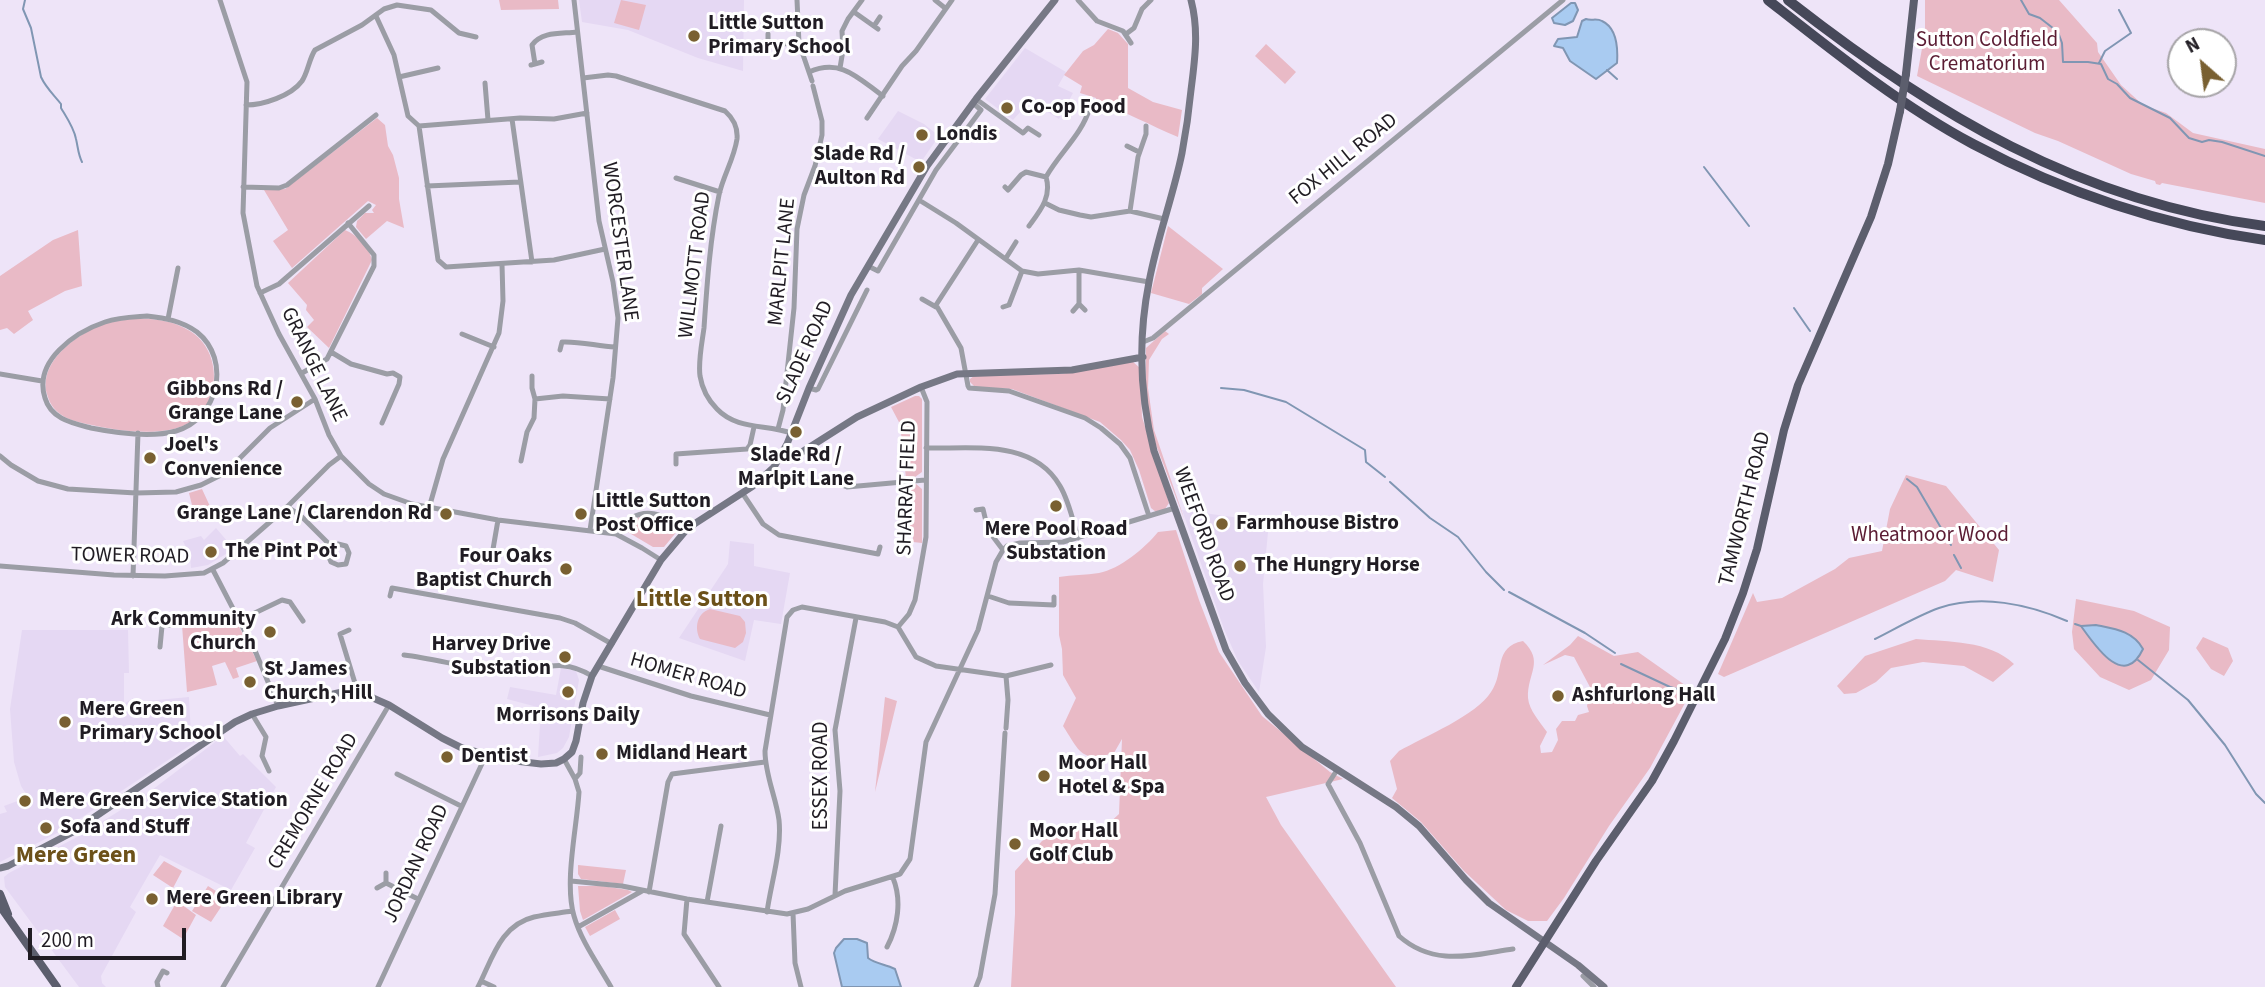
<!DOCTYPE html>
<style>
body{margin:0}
#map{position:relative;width:2265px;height:987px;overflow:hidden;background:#eee4f8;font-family:"Source Sans 3",sans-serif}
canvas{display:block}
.north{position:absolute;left:2167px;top:28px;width:70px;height:70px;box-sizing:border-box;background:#fff;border:2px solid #a6a4a7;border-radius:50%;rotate:332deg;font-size:19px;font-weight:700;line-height:28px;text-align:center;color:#201c23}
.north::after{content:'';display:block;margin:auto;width:24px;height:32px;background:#796031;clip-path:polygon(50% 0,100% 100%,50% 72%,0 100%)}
.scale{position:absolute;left:28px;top:928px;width:158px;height:32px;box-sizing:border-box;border:4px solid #201c23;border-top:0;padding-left:9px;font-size:21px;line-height:24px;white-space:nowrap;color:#201c23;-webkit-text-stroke:5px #fff;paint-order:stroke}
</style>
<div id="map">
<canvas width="2265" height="987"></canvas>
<div class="north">N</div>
<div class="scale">200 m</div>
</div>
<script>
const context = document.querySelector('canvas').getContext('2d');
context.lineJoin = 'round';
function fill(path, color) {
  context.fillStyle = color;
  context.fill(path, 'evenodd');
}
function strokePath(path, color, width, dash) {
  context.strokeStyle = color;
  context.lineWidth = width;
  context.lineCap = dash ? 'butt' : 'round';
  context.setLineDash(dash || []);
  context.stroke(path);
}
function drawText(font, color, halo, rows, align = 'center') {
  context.font = font + ' "Source Sans 3",sans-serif';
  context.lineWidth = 6;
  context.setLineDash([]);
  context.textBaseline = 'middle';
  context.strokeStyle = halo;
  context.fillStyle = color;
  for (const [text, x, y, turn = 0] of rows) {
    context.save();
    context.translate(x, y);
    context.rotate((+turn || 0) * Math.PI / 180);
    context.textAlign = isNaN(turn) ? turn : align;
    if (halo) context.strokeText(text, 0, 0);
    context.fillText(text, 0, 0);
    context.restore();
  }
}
fill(new Path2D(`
 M579,0H744L743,71L698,58L628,30L582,22Z
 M1025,48L1066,72L1058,86L1073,93L1059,119L1030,101L1013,120L985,99Z
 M898,111L924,124L939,136L921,162L878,139Z
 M1182,510L1269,522L1263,584L1266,647L1259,692L1238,661L1224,629Z
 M216,528L234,549L208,565L191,568L190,556L183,541L201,536L204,540Z
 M730,541L754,544V566L790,573L781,624L754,620L745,661L679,638L728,564Z
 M22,630H128L129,673H124V704L133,698L136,702L189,697L191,736L195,742L63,830L0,862V814L7,812L4,806L28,797L21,786L14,762L10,709Z
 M561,668L576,671L579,680L569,737L563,748L557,753L538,757L541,708L507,699L510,687L556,695Z
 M223,736L240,756L243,754L276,787L246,843L255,848L231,890L160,855L130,907L136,912L101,976L102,983L106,987H79L5,887L4,877L9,873L79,836L148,793Z`), '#e5d8f3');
fill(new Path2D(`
 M499,0H558L559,9L501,10Z
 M621,0L646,5L639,30L614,23Z
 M1925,0H2059L2097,43L2098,52L2121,85L2143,105L2166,113L2193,133L2265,149V203L2162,183L2160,185L2156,184L2155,181L2131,174L2058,141L2035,133L1917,76L1925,32Z
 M1108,29L1118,33L1128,44V88L1153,102L1182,110L1178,137C1149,125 1128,112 1097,103L1096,98L1080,93L1082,86L1064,75L1083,51L1094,45Z
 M1266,44L1296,72L1285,84L1255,56Z
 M377,118L385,125L388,146L393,155L399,178V199L404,228L387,221L366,239L356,227L357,221L365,213H374L372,210L376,205L368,201L292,268L273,241L288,230L264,190L285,189Z
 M1168,226L1223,269L1202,288V294L1189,304L1151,293Z
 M78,230L82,286L65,291L28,311L33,320L14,334L7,328L0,330V276L53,240Z
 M345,230C356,234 370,249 372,260L329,348L307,327L314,320L306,310L307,305L288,283Z
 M128,319C149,318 171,319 190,331C223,351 222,406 187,424C163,437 118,431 92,425C72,421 53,417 47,394C38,361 79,332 107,323C113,321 121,321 128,319Z
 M1165,331L1169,334L1162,339L1149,360L1148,388L1154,430L1185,521L1153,437L1146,402V348Z
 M1132,361L1140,368L1142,417L1169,503L1165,509L1156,512L1151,508L1139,470L1130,450L1121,440L1100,422L1012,389L975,387L970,382V379L975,375L1061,374Z
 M915,396H919L922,399V472L915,477L906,478L900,424L891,407Z
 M1906,475L1946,486L1999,550L1993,582L1956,570L1945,581L1724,677L1718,674L1753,593L1757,602L1782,598L1835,569L1849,558L1882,551L1890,509Z
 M916,484L922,489V543L913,542V530L905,529L906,485Z
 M202,489L214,515L196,521L189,493Z
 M644,515L658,516L659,525L662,526L669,522L676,526L679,522L684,523L664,547H653L626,531L625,527L626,523Z
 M1176,530L1199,600L1219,652L1262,716L1330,772L1343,779L1266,797L1281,825L1396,987H1011L1015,914V871L1042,841L1057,833L1105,827L1119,814L1122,739L1114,753C1081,763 1080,752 1063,726L1076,698L1063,675L1062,649L1059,635V577C1072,575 1086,575 1099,573C1120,569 1145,548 1158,532Z
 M2076,599L2134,611L2170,627L2169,650L2151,680L2129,690L2100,677L2074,649L2072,632Z
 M710,609L740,616L745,622L746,633L743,642L735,648L700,639C694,628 697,613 710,609Z
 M234,617L257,661L236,668L239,677L233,679L225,662L212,666L217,685L187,692L182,625Z
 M1578,636L1614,656L1638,652L1692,690L1650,768L1609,826L1564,898L1547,921H1528L1506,910L1464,871L1421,822L1392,798L1397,789L1390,761L1399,751C1424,737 1477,715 1491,692C1505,672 1493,647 1523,641C1545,662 1527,673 1528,698C1529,710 1540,722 1547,732L1540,746L1541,753L1552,752L1558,740L1556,729L1562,721H1575L1578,715L1589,712L1587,706L1591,689L1574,657L1565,655L1543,665L1570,645Z
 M2203,637L2228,648L2233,661L2224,676L2211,669L2196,648Z
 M1916,639C1948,642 1989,640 2014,664L1993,682L1964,666L1923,662L1891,668L1876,682L1856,693L1844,694L1837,686L1865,656Z
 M885,697L897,701L875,792Z
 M164,861L182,871L173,888L153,875Z
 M578,865L626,870L623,884L581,879L578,874Z
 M208,886L227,898L211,922L192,911Z
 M578,886H602L628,890L632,892L583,920L580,911Z
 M177,901L196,915L183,939L163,926Z
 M615,910L620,919L590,936L585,927Z`), '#e9bac6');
const water = new Path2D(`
 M1571,3H1575L1578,10L1573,21L1565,25L1554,23L1552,18Z
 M1586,19C1591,21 1597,18 1602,21C1617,28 1618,49 1617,63L1596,79L1570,61L1563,48L1554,46L1558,39L1577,37L1582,21Z
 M2096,625C2115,629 2133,631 2143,649C2124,689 2096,647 2081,626Z
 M844,939H857L867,943L868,958C876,964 885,964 895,969L901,987H842L834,953L836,948Z`);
fill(water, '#a9cbf1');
strokePath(water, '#8096b3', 2);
strokePath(new Path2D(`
 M25,0L23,9L31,28L41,77C46,88 54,95 61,104V108C67,118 74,128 76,139C78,147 78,154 82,162
 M2021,0L2029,14L2040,18L2058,32L2062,43L2063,62H2088L2101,64L2108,79L2117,84L2130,98L2170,118L2189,138L2202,142L2209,140L2222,142L2265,156
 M2099,63L2105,51L2131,33L2119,10
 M1607,70L1617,79
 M1704,167L1749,226
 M1794,308L1810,331
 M1221,388L1244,390L1286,402L1365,450L1366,462L1385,477
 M1907,479L1917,487L1951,545
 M1390,482L1430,518L1458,537L1486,572L1504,590
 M1954,555L1961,568
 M1509,592L1585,633L1615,653
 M2075,624L2081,626
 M1875,639C1895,629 1917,616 1939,608C1981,594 2028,604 2067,621
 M2138,660L2188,700L2225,745L2256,794L2265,803
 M1621,664L1670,687L1681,690`), '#8096b3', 2);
strokePath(new Path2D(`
 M220,0L247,82L243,213L257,286L279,334L315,399L329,435L341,456L369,484L384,494L412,504L498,520L616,534L642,548L661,560
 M574,0L599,221L613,282L618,318L613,378L590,530
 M797,0L799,43L812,81
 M935,0L945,8
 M1078,0L1097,21L1123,31L1131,43
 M854,12L878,29
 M376,16L394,55L408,116L419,126L520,118L554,119L587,113
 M874,26L880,17
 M768,34V45
 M1126,34L1134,28L1142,9L1151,0
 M764,45L799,43
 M535,64L532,45C542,31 562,34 577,32
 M531,65L542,62
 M840,68L843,50L842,31L848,19L862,0
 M809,72C841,58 858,78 883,96
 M399,77L438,68
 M583,78L608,75L616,76L725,111C734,119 738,128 737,139C734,159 723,176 719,195C710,239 707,284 704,328C702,343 698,361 700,376C702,388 708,400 717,409C737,430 766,424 791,433
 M485,83L488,120
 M976,99L1023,133L1028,128L1039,135
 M246,105C263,105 291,96 302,81C308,72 309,59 315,50L362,25L384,9L397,5L431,10L459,33L476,37
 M867,118L902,66L916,51L952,0
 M512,119L532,262
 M419,126L438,260L446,267L554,260L605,249
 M1127,146L1139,152
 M676,178L720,192
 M427,186L520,182
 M243,187L279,188L287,185L376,115
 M1005,187L1008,190L1021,175L1026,172L1046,177
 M919,200L956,223L1022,271L1038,274L1079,270L1149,282
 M1045,203L1059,210L1080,215L1091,217L1130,211L1164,219
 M1130,211L1138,157L1146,134V126
 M1029,226C1040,211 1052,197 1046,177C1060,152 1082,135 1090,107L1099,109
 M978,240L936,305L961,348L968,386L969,388L1009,391L1085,418L1101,428L1120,444L1130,458L1149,516
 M1006,258L1016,242
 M868,266L878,271L936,170L981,110L973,103
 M1079,270V304
 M260,293L279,284L369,206
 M922,299L936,307
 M1003,307L1009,305L1022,271
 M1073,311L1079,304L1085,310
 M147,316C165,318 182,321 197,332C232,360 218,419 176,431C151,438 116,433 91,428C72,423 51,419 45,398C33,361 75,332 105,322C119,317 133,317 147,316Z
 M168,319L178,268
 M462,334L494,347
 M1143,342L1153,338L1563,0
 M560,350L562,342C579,341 597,346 615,347
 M331,352L351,364L387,374L393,373L400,377L399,384L382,423
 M302,373L327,359L374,266V255L348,223
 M0,374L42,381
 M809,388L816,390L818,389L867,290
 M535,399L563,396L610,399
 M778,429L783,410L794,308L797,229L804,195L815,166L822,135V121L813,86
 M926,448C973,449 1033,439 1060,486C1069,501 1073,521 1078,538
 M0,456L11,465L38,481L68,489L136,493L176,492L201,485L225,473L270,428L315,399
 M521,461L527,432L534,418L535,399L532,388V376
 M676,464V454L747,449L750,445L754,427
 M842,485L847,487L925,480
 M743,494L763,524L779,535L878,554L880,547
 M287,507L300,515L330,545L338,544L346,546L349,553L346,564L338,565L331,562L328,555L330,545
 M429,508L443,459L499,333L503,301L502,264
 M976,510L983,509L988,530L1003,550
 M616,534C623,521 638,510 655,514C662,515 670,521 676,525
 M492,555L498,520
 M0,566L114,575L165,576L204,573L223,563L287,507L329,465L341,456
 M213,570L256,653L278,706
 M133,576L138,433
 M390,596L392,588L560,618L575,623L612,644
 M988,596L1009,603L1054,605V597
 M238,621L282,600L290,602L303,621
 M898,627L909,614L915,600L926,537L927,402L921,387
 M349,630L340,634L358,693
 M160,647L162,626L207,620L235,614
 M404,655C437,659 469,669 502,671C537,674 557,654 592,676
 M598,666L691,696L770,715
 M252,714L266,737L262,756L269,771
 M1006,728L1008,700L1006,676
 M564,759L575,779L579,792C577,827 564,882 574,916C581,941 598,964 611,987
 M1337,770L1328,784L1360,843L1399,936C1434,967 1471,955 1513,949
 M397,774L461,806
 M575,779L580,773L581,757
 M571,881L622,886L687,899L787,914L808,909L845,891L900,874L910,859L926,742L978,630L996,562L1003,550L1007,546L1020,543L1063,542L1175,508
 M386,883L418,899
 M377,888L386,883V873
 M649,892L668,782L672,774L765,762
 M835,895L840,791L835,730L856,618
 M687,899L684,934L719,987
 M707,902L721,826
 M767,912C771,883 782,850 779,820C776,797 765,775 765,751L787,617L793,610L802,607L885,622L898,627L916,657L936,666L1006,676L1051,665
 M793,913L795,963L801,987
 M578,927L642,891
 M887,947C898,926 902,900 893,878
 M1583,976L1594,987
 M481,981L494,987
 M158,987L157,982L163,971L167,973
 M223,987L389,705
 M378,987L486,755
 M478,987C492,960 500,925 534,917C547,914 560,913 572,911
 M976,987L980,977L995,894L1005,733`), '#9b9da5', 5);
strokePath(new Path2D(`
 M1191,0C1199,30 1195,59 1191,90C1189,111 1186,132 1182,153C1173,197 1157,238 1149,282C1138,338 1140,397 1154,451L1226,650L1245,683L1268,714L1302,747L1396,807L1419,826L1466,880L1489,903L1578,965L1604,987
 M781,456L794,457L857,417L921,387L957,374L1072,370L1143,357
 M0,868L8,866L71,833L235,722L252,714L278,706L347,691L373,698L389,705L442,738L462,748L507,760L541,764L556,763L564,759L572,752L576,741L583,703L592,676L661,560L688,528L753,486L774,467L787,444L809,388L851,295L927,166L976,99L1055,0`), '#767885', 7);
strokePath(new Path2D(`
 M1906,74L1914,0
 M0,894L8,914
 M0,906L57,987
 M1516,987L1596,861L1652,781L1674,741L1725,639L1743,593L1757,549L1784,430L1798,385L1871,217L1888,164L1900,111`), '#5c5e6d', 8);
strokePath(new Path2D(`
 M1768,0C1833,51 1900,105 1973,144C2063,192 2164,226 2265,240
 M1788,0C1932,113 2080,202 2265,226`), '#464859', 10);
strokePath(new Path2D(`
 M1900,111L1906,74`), '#5c5e6d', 8);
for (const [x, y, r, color] of [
 [694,36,7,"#796031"],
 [1007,108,7,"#796031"],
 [922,135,7,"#796031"],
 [919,167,7,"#796031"],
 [297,402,7,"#796031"],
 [796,432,7,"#796031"],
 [150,458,7,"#796031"],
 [1056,506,7,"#796031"],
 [446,514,7,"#796031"],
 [581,514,7,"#796031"],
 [1222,524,7,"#796031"],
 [211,552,7,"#796031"],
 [1240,566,7,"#796031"],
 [566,569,7,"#796031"],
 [270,632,7,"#796031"],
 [565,657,7,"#796031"],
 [250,682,7,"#796031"],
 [568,692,7,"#796031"],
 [1558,696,7,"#796031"],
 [65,722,7,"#796031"],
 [602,754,7,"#796031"],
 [447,757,7,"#796031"],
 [1044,776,7,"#796031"],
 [25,801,7,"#796031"],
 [46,828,7,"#796031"],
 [1015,844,7,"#796031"],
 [152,899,7,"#796031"]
]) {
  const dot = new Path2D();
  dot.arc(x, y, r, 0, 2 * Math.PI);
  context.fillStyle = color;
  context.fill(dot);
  strokePath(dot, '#fff', 2.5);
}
drawText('bold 21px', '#201c23', '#fff', [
 ["Little Sutton",708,24],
 ["Primary School",708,48],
 ["Co-op Food",1021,108],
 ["Londis",936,135],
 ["Slade Rd /",905,155,"right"],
 ["Aulton Rd",905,179,"right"],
 ["Gibbons Rd /",283,390,"right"],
 ["Grange Lane",283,414,"right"],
 ["Joel's",164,446],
 ["Convenience",164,470],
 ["Slade Rd /",796,456,"center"],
 ["Marlpit Lane",796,480,"center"],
 ["Little Sutton",595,502],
 ["Post Office",595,526],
 ["Grange Lane / Clarendon Rd",432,514,"right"],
 ["Farmhouse Bistro",1236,524],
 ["Mere Pool Road",1056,530,"center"],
 ["Substation",1056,554,"center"],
 ["The Pint Pot",225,552],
 ["Four Oaks",552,557,"right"],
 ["Baptist Church",552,581,"right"],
 ["The Hungry Horse",1254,566],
 ["Ark Community",256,620,"right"],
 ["Church",256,644,"right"],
 ["Harvey Drive",551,645,"right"],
 ["Substation",551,669,"right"],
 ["St James",264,670],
 ["Church, Hill",264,694],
 ["Ashfurlong Hall",1572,696],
 ["Mere Green",79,710],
 ["Primary School",79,734],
 ["Morrisons Daily",568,716,"center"],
 ["Midland Heart",616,754],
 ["Dentist",461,757],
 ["Moor Hall",1058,764],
 ["Hotel & Spa",1058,788],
 ["Mere Green Service Station",39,801],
 ["Sofa and Stuff",60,828],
 ["Moor Hall",1029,832],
 ["Golf Club",1029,856],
 ["Mere Green Library",166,899]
], 'left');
drawText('21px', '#5b1c33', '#fff', [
 ["Sutton Coldfield",1987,41],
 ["Crematorium",1987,65],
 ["Wheatmoor Wood",1930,536]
]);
drawText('21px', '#201c23', '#fff', [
 ["FOX HILL ROAD",1344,160,-39],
 ["WORCESTER LANE",619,242,82],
 ["MARLPIT LANE",783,262,-84],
 ["WILLMOTT ROAD",696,265,-83],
 ["SLADE ROAD",806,353,-66],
 ["GRANGE LANE",313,365,64],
 ["SHARRAT FIELD",908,488,-88],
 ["TAMWORTH ROAD",1746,509,-76],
 ["WEEFORD ROAD",1203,535,70],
 ["TOWER ROAD",130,557,1],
 ["HOMER ROAD",688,677,16],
 ["ESSEX ROAD",822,776,-90],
 ["CREMORNE ROAD",314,802,-59],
 ["JORDAN ROAD",417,864,-65]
]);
drawText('bold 24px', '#6c5119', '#fff', [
 ["Little Sutton",702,601],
 ["Mere Green",76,857]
]);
</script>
